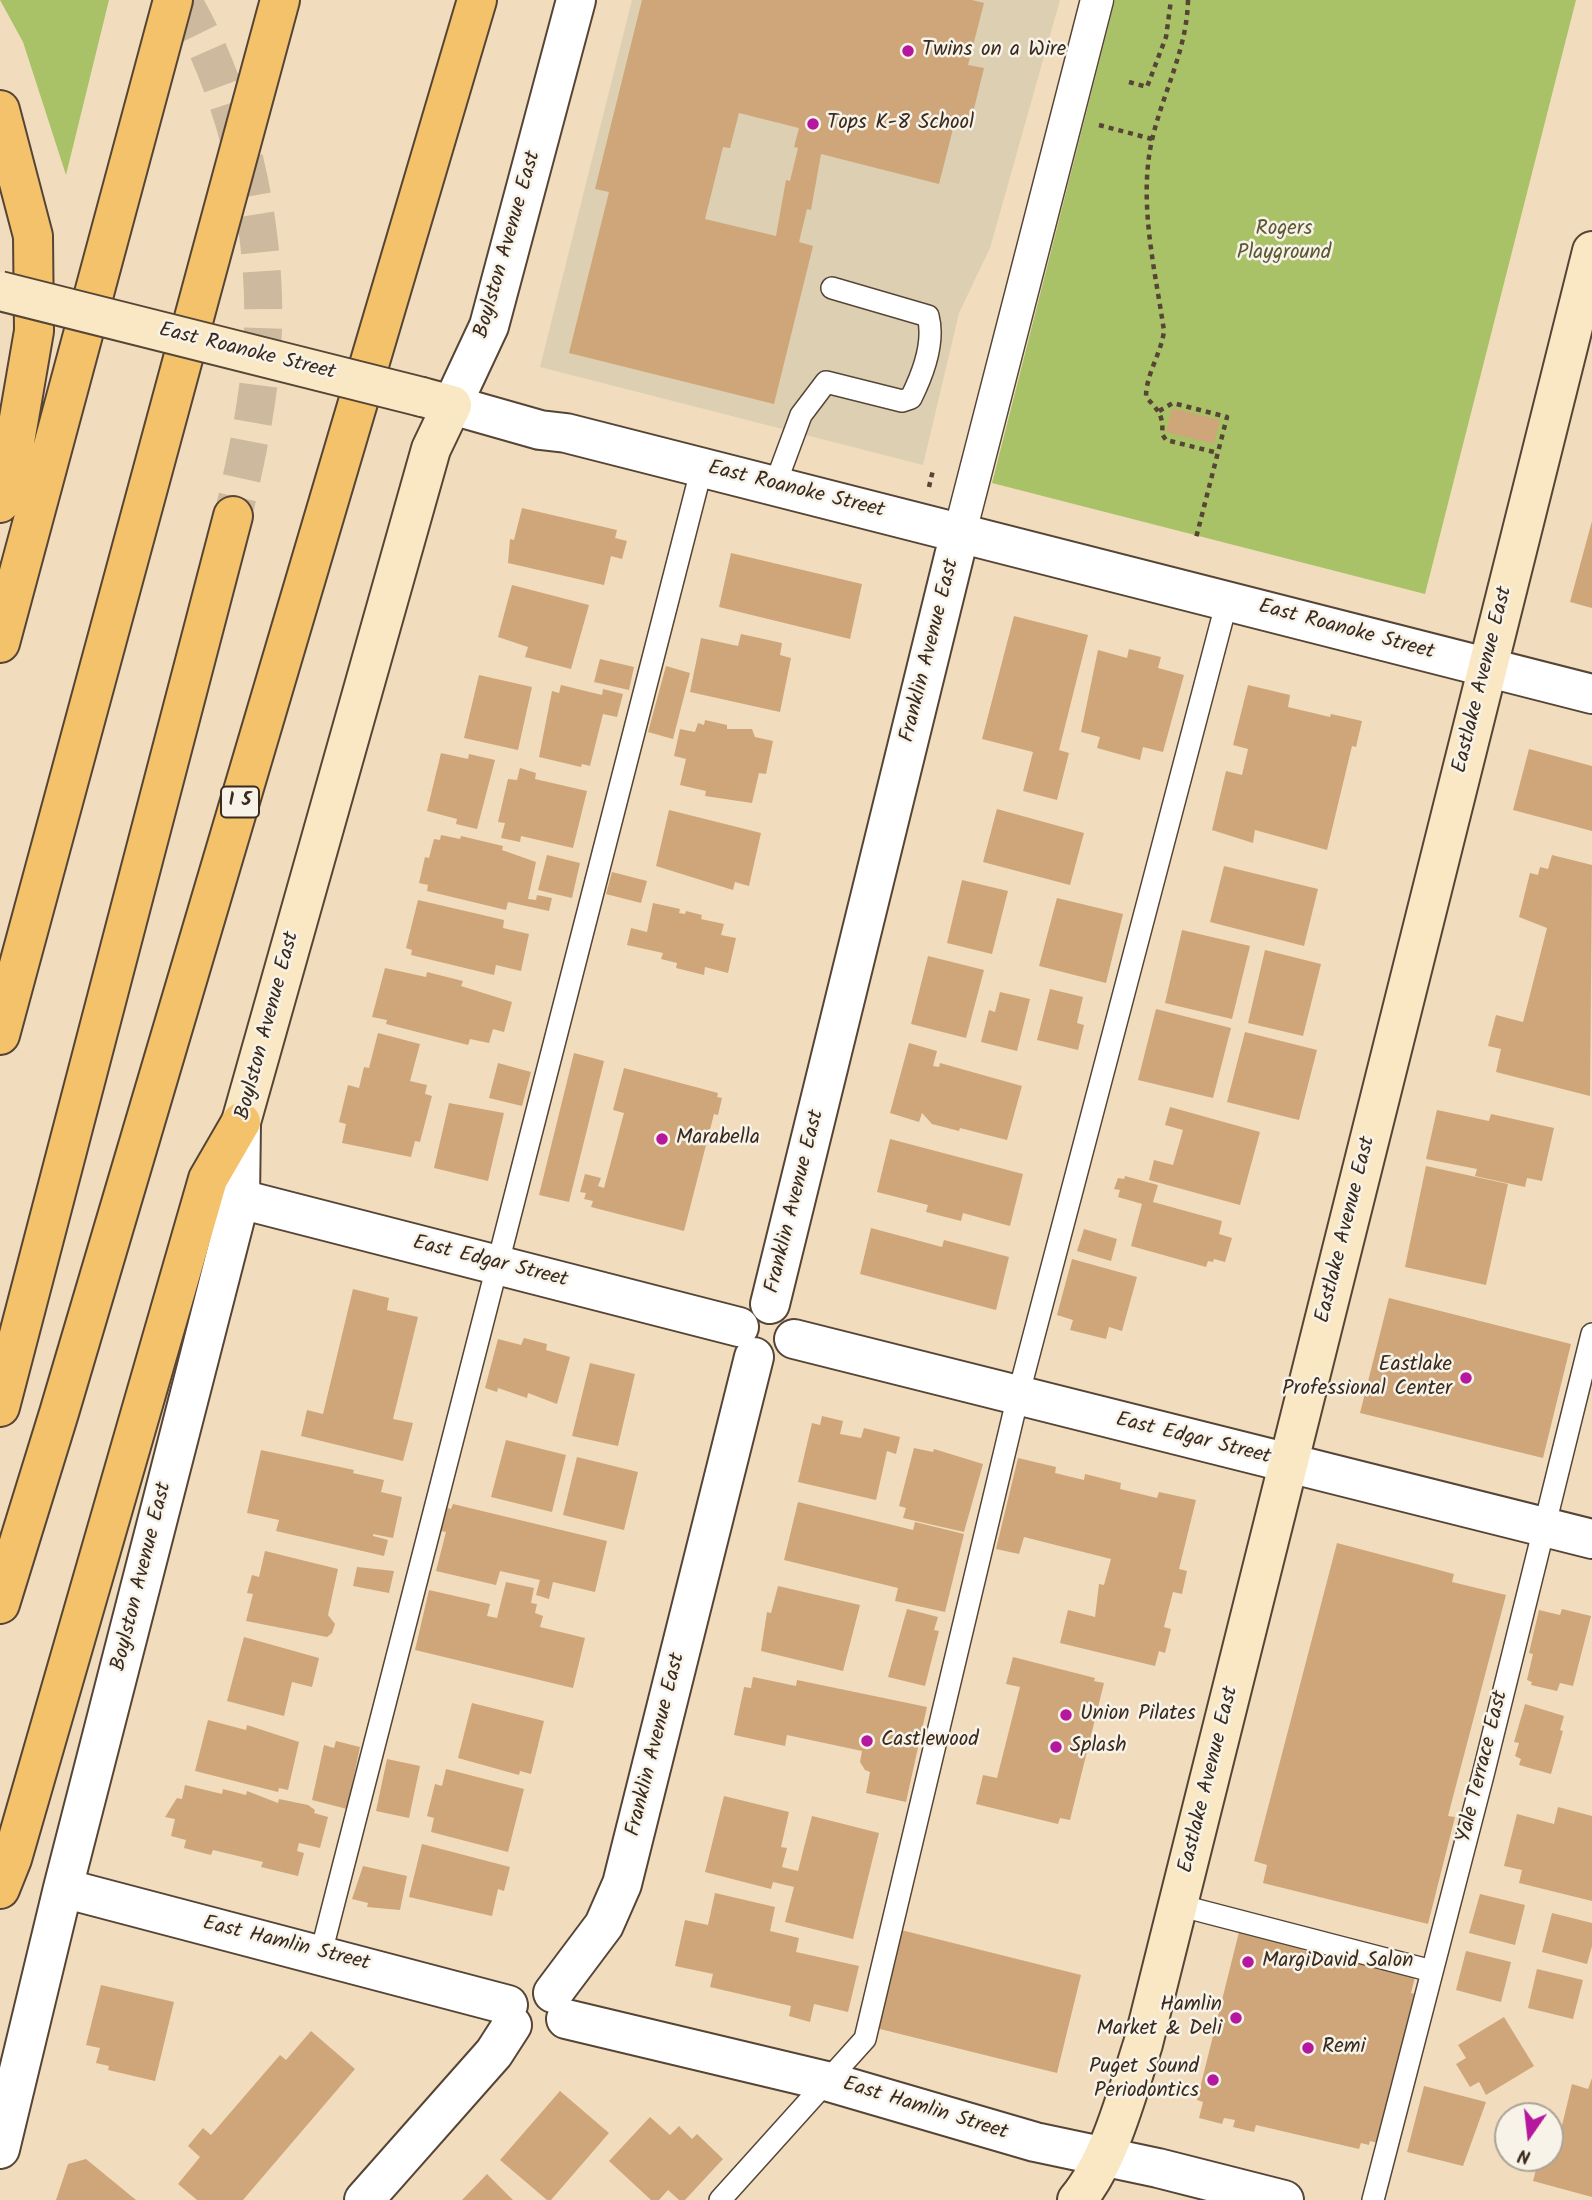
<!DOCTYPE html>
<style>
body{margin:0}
#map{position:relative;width:1592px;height:2200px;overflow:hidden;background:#f1ddbd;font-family:Kalam,sans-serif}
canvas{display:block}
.north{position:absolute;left:1494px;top:2102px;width:70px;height:70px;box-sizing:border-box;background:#f7f3e8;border:2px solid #aca397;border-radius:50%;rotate:194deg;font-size:19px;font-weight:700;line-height:28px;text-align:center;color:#3b2a1e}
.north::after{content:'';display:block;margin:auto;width:24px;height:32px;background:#b5179e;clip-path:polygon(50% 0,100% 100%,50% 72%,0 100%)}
</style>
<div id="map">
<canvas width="1592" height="2200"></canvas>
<div class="north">N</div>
</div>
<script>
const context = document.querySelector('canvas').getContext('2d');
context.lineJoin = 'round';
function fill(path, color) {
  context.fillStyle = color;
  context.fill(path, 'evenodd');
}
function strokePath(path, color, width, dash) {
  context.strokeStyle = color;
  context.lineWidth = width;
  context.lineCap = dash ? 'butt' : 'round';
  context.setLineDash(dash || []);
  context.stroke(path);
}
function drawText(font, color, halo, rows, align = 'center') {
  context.font = font + ' Kalam,sans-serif';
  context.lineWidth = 5;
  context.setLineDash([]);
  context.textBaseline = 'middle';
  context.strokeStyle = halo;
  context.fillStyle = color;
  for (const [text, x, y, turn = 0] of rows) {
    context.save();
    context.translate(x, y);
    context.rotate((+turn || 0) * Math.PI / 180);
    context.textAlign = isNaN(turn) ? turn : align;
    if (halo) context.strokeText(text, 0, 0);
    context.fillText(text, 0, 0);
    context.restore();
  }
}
fill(new Path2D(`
 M632,0H1060L990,248L959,313L923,465L540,367Z`), '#ddcfb1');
fill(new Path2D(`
 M0,0H109L66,175L23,42Z
 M1115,0H1576L1425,594L992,483Z`), '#aac267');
fill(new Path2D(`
 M642,0H972L984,3L968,65L984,68L970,125L955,121L939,184L821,154L811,210L807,209L799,242L813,246L774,404L569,353L609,192L595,189ZM739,113L799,128L794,147L798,148L790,181L786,180L776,236L705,219L723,147L730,148Z
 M1172,408L1220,420L1214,444L1166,432Z
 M522,508L617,530L615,538L627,541L622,559L611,556L604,585L508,563L510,539L514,540Z
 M1592,521V608L1570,602Z
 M731,553L862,584L850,639L719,607Z
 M512,585L589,605L571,669L525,657L528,647L498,637Z
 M1014,616L1088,635L1059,750L1069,753L1057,800L1023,791L1033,752L982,739Z
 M741,634L782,643L780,655L791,658L780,712L690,692L701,638L738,646Z
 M1129,649L1161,657L1158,668L1184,675L1163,752L1143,747L1140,760L1097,748L1100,737L1081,732L1098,650L1127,658Z
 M600,659L634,667L629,690L594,682Z
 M666,666L690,673L673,739L648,732Z
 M479,675L532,687L518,750L464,738Z
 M561,685L602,695L603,689L623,694L617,717L603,714L590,766L582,764L581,767L539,757L552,691L559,693Z
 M1248,685L1290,695L1288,707L1330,717L1331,714L1362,721L1356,747L1352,746L1327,850L1255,830L1253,843L1212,830L1226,771L1242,775L1248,749L1233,745Z
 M705,720L727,725V729H752L755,737L773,741L766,774L759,773L752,803L705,796L706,791L680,785L686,759L674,756L680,729L695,732L698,723L704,725Z
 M1529,749L1592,766V831L1513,810Z
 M441,753L468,759L469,754L495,760L477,829L456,824L457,819L427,811Z
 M520,768L536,773L535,779L587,791L573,848L521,836L520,842L501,838L505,823L498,822L508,779L517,780Z
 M997,809L1084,833L1070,885L983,862Z
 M669,810L761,833L749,886L735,882L733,890L656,866Z
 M441,835L460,839L461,836L503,846L502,850L536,862L528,899L536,900L537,895L552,898L549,911L508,902L506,910L427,891L428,885L419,883L425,857L429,858L434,839L440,840Z
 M547,855L580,863L572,898L538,890Z
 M1552,855L1592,865L1590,1096L1496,1072L1501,1049L1488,1046L1496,1015L1523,1022L1547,928L1519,917L1530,873L1538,875L1540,867L1548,869Z
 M1224,866L1318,889L1304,946L1210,922Z
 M612,872L647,881L641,903L606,894Z
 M962,880L1008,891L992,954L947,943Z
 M1057,898L1123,914L1106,983L1039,966Z
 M418,900L504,920L503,928L529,934L521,971L496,965L494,975L411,955L412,950L406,948Z
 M653,903L680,909L679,913L685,914L686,911L702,915L701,919L724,924L721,935L736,938L728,973L705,967L704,975L676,968L677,963L661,959L663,953L627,945L631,928L647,932Z
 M1182,930L1250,946L1232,1019L1165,1003Z
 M1265,950L1321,964L1303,1036L1248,1023Z
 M928,956L984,970L966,1038L911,1024Z
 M385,968L426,977L427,972L463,981L461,986L512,1002L504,1032L493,1029L489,1043L470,1039L468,1045L386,1024L387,1020L372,1017Z
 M1050,989L1083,997L1077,1023L1084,1025L1078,1050L1037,1040Z
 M1000,992L1030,999L1017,1051L981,1042L989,1010L995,1012Z
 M1156,1009L1231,1028L1213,1098L1138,1080Z
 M1245,1032L1317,1050L1299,1120L1227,1102Z
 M378,1033L420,1044L410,1081L427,1085L425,1094L432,1096L420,1142L415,1141L411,1157L342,1143L346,1124L339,1122L348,1085L359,1088L364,1067L369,1068Z
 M909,1043L937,1051L933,1066L939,1067L940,1063L1022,1086L1007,1140L960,1128L959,1131L932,1124L922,1113L919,1122L890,1113Z
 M574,1053L604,1061L569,1202L539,1195Z
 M498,1063L531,1072L522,1106L489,1098Z
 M624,1068L718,1093L717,1097L722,1098L718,1115L714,1114L684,1231L591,1207L593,1201L584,1199L586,1193L580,1192L585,1174L601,1178L598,1186L604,1188L624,1113L613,1110Z
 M449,1103L504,1113L488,1181L434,1168Z
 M1170,1107L1260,1132L1240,1205L1149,1180L1154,1160L1173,1165L1183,1130L1165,1125Z
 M1437,1110L1489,1121L1491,1114L1554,1128L1542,1181L1527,1178L1525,1187L1475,1176L1477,1169L1426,1159Z
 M890,1139L1023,1174L1010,1226L963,1213L961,1221L926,1212L928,1205L877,1192Z
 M1426,1166L1508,1184L1486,1285L1405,1267Z
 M1125,1176L1158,1185L1153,1202L1222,1221L1219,1234L1232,1238L1225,1262L1214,1259L1213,1262L1208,1261L1206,1267L1131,1246L1142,1204L1118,1197L1120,1190L1114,1189L1118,1178L1124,1179Z
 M871,1228L942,1247L944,1240L1009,1257L996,1310L860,1274Z
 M1084,1229L1117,1239L1111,1261L1077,1251Z
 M1072,1259L1137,1277L1122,1331L1109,1327L1106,1339L1070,1330L1073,1320L1057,1315Z
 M353,1289L389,1298L387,1310L418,1317L393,1419L413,1423L403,1461L301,1436L307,1410L323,1414Z
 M1389,1298L1571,1344L1543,1458L1360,1413Z
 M524,1338L547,1344L546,1350L570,1357L557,1404L528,1393L527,1398L498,1388L497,1392L485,1388L498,1339L521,1345Z
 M590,1363L635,1374L618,1446L572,1436Z
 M822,1416L843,1421L840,1434L861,1438L864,1428L900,1437L896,1454L887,1451L876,1500L798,1482L812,1423L820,1425Z
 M506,1440L566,1455L552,1512L491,1497Z
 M914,1448L933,1452L934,1449L983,1464L964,1532L903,1518L906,1508L899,1506Z
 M261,1450L354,1470L353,1473L384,1480L381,1492L402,1497L393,1538L373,1534V1536L388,1540L384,1556L276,1531L279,1520L247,1513Z
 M577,1457L638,1472L624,1530L563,1515Z
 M1018,1458L1056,1467L1055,1473L1084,1480L1085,1474L1121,1483L1120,1489L1157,1498L1159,1492L1196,1500L1179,1569L1187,1571L1182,1594L1173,1592L1164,1627L1171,1629L1165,1653L1159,1651L1155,1666L1060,1643L1068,1610L1095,1617L1099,1584L1104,1585L1111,1559L1024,1537L1019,1554L996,1549Z
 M798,1502L913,1530L915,1522L964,1534L945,1612L895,1601L898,1588L784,1560Z
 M453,1504L607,1541L595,1592L553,1582L549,1599L536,1595L540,1580L500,1571L496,1585L436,1571L446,1532L437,1530L443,1507L451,1509Z
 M1337,1543L1454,1574L1452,1582L1506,1595L1448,1816L1455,1817L1428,1924L1263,1883L1267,1865L1254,1861Z
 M265,1551L338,1569L328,1615L335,1624L332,1633L327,1637L246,1621L253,1594L247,1593L252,1575L259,1577Z
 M357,1567L394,1571L389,1593L353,1586Z
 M506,1582L534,1588L531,1603L537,1604L535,1613L543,1616L540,1627L585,1638L573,1688L415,1650L429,1590L490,1604L487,1616L497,1618Z
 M778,1586L860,1605L843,1671L761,1651L767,1612L771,1613Z
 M907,1609L938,1617L934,1630L939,1631L925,1686L888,1677Z
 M1562,1609L1591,1616L1573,1686L1560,1683L1557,1691L1531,1685L1532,1682L1527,1680L1533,1654L1529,1653L1539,1610L1560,1615Z
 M244,1637L319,1658L312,1687L292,1682L284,1716L227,1701Z
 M1013,1657L1095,1678L1094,1681L1104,1683L1070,1820L1060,1818L1058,1824L976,1804L983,1775L997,1778L1020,1687L1006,1684Z
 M753,1677L796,1686L797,1680L927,1707L906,1802L866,1793L870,1772L865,1770L860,1762L862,1751L787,1735L785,1746L734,1735L744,1687L751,1688Z
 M472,1703L544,1721L531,1774L520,1771L519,1775L458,1758Z
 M1525,1704L1564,1716L1560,1730L1563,1731L1551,1774L1519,1765L1521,1759L1515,1756L1519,1743L1514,1742Z
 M208,1720L246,1730L247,1725L299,1742L288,1790L279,1788L278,1792L195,1771Z
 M336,1741L360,1747L347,1809L312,1800L324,1745L334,1748Z
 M387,1759L420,1766L409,1818L376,1811Z
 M446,1769L524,1789L508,1852L431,1832L434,1818L427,1816L435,1784L442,1786Z
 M185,1785L222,1794L223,1789L246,1795L247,1791L278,1803L279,1799L308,1805L315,1810L314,1813L328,1817L320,1848L299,1843L297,1851L304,1853L298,1876L261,1867L263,1862L213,1850L211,1855L184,1848L186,1840L171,1836L175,1819L165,1817L177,1798L182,1799Z
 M724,1796L789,1812L781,1847L787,1848L782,1867L798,1871L812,1816L879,1833L853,1939L785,1922L794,1887L773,1882L771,1889L705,1872Z
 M1558,1807L1592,1816V1901L1519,1883L1522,1870L1504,1866L1517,1814L1554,1824Z
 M422,1844L510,1867L504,1891L498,1889L492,1916L409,1897Z
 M363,1866L407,1876L400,1910L367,1907L368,1903L352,1899Z
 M715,1893L775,1907L770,1931L799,1938L796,1952L859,1966L848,2012L814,2004L810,2022L789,2016L791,2006L710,1987L713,1974L675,1966L685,1920L708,1925Z
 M1480,1894L1525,1905L1515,1945L1469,1933Z
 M1552,1913L1592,1923V1946L1587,1964L1542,1952Z
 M1248,1929L1304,1942L1302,1950L1415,1977L1411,1993L1420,1995L1382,2144L1370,2141L1369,2145L1361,2143L1359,2149L1256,2125L1254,2132L1233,2127L1235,2120L1224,2118L1222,2124L1199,2118L1203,2102L1197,2100L1239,1932L1246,1934Z
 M901,1930L1081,1975L1057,2073L876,2028Z
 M1466,1951L1511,1962L1501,2002L1456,1990Z
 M1537,1969L1583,1980L1573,2019L1528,2008Z
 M101,1985L174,2002L155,2081L108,2070L109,2066L96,2063L100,2048L86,2045Z
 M1504,2017L1534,2066L1486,2095L1479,2082L1470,2087L1456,2064L1466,2058L1458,2045Z
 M311,2031L355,2069L243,2200H197L178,2184L200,2157L188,2146L203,2128L211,2135L280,2055L286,2060Z
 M1592,2078V2197L1533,2181L1539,2158H1550V2140L1558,2142L1572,2084L1588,2089Z
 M1424,2086L1486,2102L1463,2166L1407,2152Z
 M560,2091L609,2133L551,2200H547L500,2160Z
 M650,2117L670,2135L679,2126L692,2139L697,2134L723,2159L685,2200H679L668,2190L659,2200H651L609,2161Z
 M86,2159L136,2200H56L68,2164Z
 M487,2174L513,2200H462Z`), '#cfa679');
strokePath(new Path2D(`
 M182,0C239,96 270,237 262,348C258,406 246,460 233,516`), '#cdb99d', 38, [38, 19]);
const service = new Path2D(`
 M775,485L801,415L826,382L902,401L911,398C923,374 935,342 928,316L832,288
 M1178,1905L1432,1971
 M321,1953L702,467
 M720,2200L865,2039L1018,1396L1227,601
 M1373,2200L1483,1775L1592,1334`);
const pedestrian = new Path2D(`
 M960,532L1097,0`);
const minor = new Path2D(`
 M452,405L540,430L566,433L1592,694
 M240,1199L739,1327
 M770,1304L960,532
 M794,1339L1592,1539
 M63,1888L508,2005
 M553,1993L604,1925L622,1884L754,1357
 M566,2019L826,2081L1035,2142L1158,2168L1284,2200
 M0,2149L63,1888L240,1199L241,1122
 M364,2200L494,2053L512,2025`);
const tertiary = new Path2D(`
 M452,405L489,326L576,0`);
const secondary = new Path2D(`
 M241,1122L431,449L452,405L422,397
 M1077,2200C1110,2161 1127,2093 1143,2044L1592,251`);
const motorway = new Path2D(`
 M0,110L33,236L34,331L13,453L0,503
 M0,643L173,0
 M0,1035L280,0
 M0,1407L233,516
 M0,1604L59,1413L477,0
 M0,1889L12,1859L208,1179L241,1122`);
strokePath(service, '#564536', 24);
strokePath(pedestrian, '#564536', 35);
strokePath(minor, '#564536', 42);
strokePath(tertiary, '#564536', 42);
strokePath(secondary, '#564536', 42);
strokePath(motorway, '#564536', 42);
strokePath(new Path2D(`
 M1188,0C1187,50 1163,92 1152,140C1138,202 1155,269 1164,331C1161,354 1146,374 1146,397C1158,410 1164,416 1162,434L1166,440L1218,453
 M1129,82L1147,87L1166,37L1171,0
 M1099,125L1152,139
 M1159,411L1173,403L1227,417L1196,538
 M929,487L933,470`), '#564536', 4.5, [5, 5]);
strokePath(service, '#fff', 21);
strokePath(pedestrian, '#fff', 32);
strokePath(minor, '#fff', 38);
strokePath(tertiary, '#fff', 38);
strokePath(secondary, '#fae7c3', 38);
strokePath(motorway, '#f3c26a', 38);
const secondaryBridge = new Path2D(`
 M0,291L422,397`);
strokePath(secondaryBridge, '#564536', 42, []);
strokePath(secondaryBridge, '#fae7c3', 38);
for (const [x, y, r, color] of [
 [908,51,7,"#b5179e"],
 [813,124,7,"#b5179e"],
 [662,1139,7,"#b5179e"],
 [1466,1378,7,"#b5179e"],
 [1066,1715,7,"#b5179e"],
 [867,1741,7,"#b5179e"],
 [1056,1747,7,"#b5179e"],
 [1248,1962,7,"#b5179e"],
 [1236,2018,7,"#b5179e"],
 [1308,2048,7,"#b5179e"],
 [1213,2080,7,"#b5179e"]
]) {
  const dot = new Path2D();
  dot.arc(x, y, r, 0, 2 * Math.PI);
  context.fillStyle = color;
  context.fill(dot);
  strokePath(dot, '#f7f3e8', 2.5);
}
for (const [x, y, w] of [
 [240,802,38]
]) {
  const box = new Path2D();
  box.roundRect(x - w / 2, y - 15.5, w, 31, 5);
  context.fillStyle = '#f7f3e8';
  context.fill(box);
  strokePath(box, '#3b2a1e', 2);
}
drawText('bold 19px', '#3b2a1e', null, [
 ["I 5",240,802]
]);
drawText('21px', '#3b2a1e', '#f7f3e8', [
 ["Twins on a Wire",922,51],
 ["Tops K-8 School",827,124],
 ["Marabella",676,1139],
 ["Eastlake",1452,1366,"right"],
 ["Professional Center",1452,1390,"right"],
 ["Union Pilates",1080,1715],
 ["Castlewood",881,1741],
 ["Splash",1070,1747],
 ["MargiDavid Salon",1262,1962],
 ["Hamlin",1222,2006,"right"],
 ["Market & Deli",1222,2030,"right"],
 ["Remi",1322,2048],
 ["Puget Sound",1199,2068,"right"],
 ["Periodontics",1199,2092,"right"]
], 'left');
drawText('21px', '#5c5834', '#f7f3e8', [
 ["Rogers",1284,230],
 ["Playground",1284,254]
]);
drawText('21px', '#3b2a1e', '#f7f3e8', [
 ["Boylston Avenue East",509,245,-74],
 ["East Roanoke Street",247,353,14],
 ["East Roanoke Street",796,491,14],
 ["East Roanoke Street",1346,631,15],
 ["Franklin Avenue East",931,651,-76],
 ["Eastlake Avenue East",1484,680,-76],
 ["Boylston Avenue East",269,1026,-75],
 ["Franklin Avenue East",796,1202,-76],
 ["Eastlake Avenue East",1347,1230,-76],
 ["East Edgar Street",490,1263,14],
 ["East Edgar Street",1193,1440,14],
 ["Boylston Avenue East",143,1577,-76],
 ["Franklin Avenue East",657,1745,-76],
 ["Yale Terrace East",1484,1767,-76],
 ["Eastlake Avenue East",1210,1780,-76],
 ["East Hamlin Street",286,1945,14],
 ["East Hamlin Street",925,2110,17]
]);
</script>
